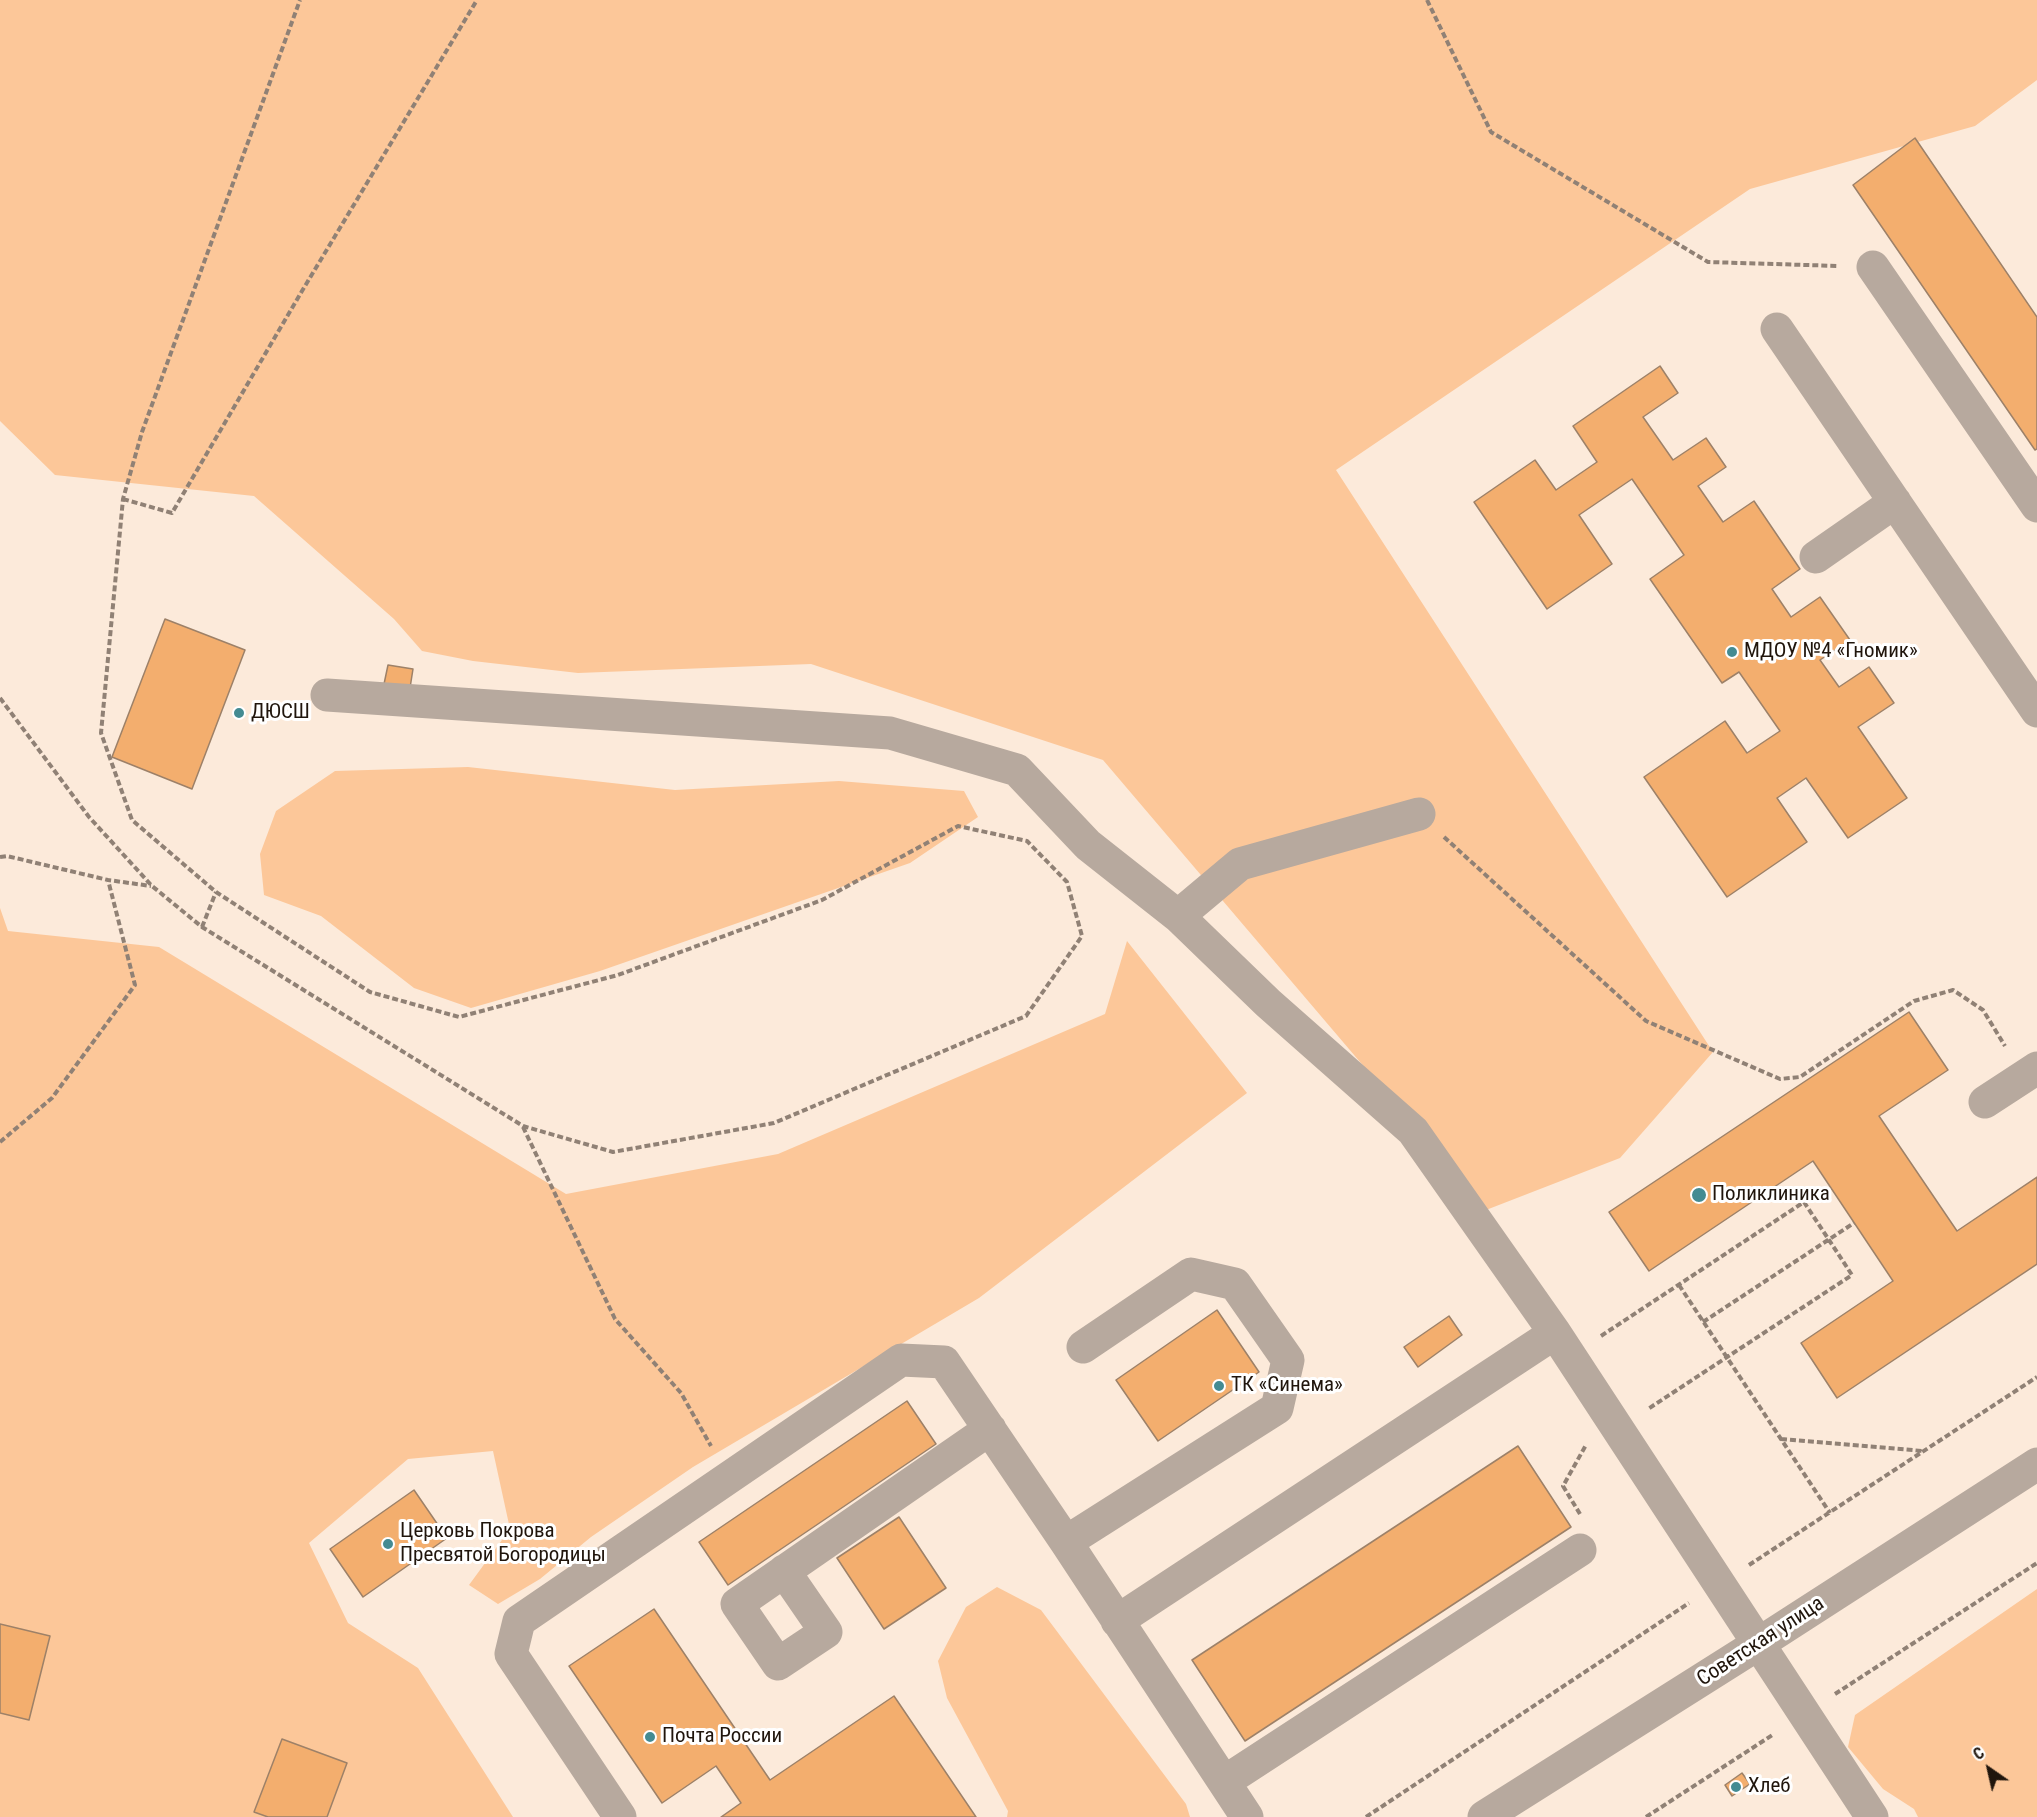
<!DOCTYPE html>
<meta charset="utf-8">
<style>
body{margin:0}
#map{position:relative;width:2037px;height:1817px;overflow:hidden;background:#fceada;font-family:"Roboto Condensed",sans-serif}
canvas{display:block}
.north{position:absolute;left:1959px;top:1739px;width:60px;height:60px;-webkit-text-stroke:4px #fff;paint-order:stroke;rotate:326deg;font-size:16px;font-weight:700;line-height:24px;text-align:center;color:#20150c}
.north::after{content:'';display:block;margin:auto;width:21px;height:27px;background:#20150c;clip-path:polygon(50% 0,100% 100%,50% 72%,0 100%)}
</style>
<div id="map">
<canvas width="2037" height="1817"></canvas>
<div class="north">С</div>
</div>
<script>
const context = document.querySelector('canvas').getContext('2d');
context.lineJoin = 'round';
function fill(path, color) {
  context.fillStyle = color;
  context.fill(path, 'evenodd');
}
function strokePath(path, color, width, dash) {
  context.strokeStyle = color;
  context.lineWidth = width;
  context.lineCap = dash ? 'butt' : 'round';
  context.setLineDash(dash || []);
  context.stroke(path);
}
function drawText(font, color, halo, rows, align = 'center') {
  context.font = font + ' "Roboto Condensed",sans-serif';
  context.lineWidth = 6;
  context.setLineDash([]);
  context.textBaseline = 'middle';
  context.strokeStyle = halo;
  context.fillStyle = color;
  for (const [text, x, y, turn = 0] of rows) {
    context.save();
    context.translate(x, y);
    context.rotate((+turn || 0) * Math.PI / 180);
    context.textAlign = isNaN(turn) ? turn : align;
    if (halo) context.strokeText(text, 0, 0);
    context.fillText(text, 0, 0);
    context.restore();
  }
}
fill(new Path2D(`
 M0,0H2037V80L1975,126L1750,189L1336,470L1713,1052L1620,1158L1486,1210L1103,760L811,664L578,673L473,661L422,651L394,619L254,496L55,475L0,421Z
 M468,767L675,790L839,781L964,791L978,817L910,863L600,971L471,1008L414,988L321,916L264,895L260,854L276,811L335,771Z
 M0,908L8,931L159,947L566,1194L778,1154L1105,1014L1127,941L1247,1093L979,1298L693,1467L591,1537L540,1579L498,1604L469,1585L510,1529L493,1451L408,1459L309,1543L348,1623L418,1668L513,1817H0Z
 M997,1587L1041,1610L1186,1804L1190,1817H1007L1008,1811L947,1698L938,1661L966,1607Z
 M2037,1589V1817H1918L1914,1809L1883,1789L1848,1747L1855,1715Z`), '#fcc799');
const building = new Path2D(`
 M1915,138L2037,317V449L2035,450L1853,185Z
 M1660,366L1678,393L1643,417L1673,460L1706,438L1726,467L1698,486L1723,522L1754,501L1800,569L1772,589L1791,617L1820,597L1850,640L1820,660L1839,687L1869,667L1894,703L1858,727L1907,798L1848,838L1806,778L1777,798L1807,842L1727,897L1644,777L1725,721L1747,753L1780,731L1739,672L1722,683L1650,579L1684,555L1632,479L1579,515L1612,564L1547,609L1474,502L1535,460L1556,490L1597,462L1573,426Z
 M165,619L245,650L192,789L112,757Z
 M388,665L413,669L410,688L384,684Z
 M1909,1012L1948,1070L1879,1116L1957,1231L2037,1177V1264L1837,1398L1801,1343L1893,1281L1813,1161L1649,1271L1609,1212Z
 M1217,1310L1259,1372L1158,1441L1116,1380Z
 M1449,1316L1462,1335L1418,1367L1404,1347Z
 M907,1401L936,1444L728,1585L699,1542Z
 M1518,1446L1571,1527L1245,1741L1192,1660Z
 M414,1490L447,1538L363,1597L330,1549Z
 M899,1517L946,1588L884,1629L837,1558Z
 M654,1609L770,1780L894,1696L976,1817H721L741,1803L716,1766L662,1803L569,1666Z
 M0,1624L50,1636L29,1720L0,1713Z
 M282,1739L347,1763L327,1817H268L254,1812Z
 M1742,1773L1750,1784L1732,1796L1725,1785Z`);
fill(building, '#f3ae6e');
strokePath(building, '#9d8168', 1.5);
strokePath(new Path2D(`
 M1427,0L1491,132L1708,262L1839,266
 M123,499L172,513L302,291L477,0
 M0,698L89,817L152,886L202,927L523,1126L613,1152L774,1123L1026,1016L1082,936L1067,882L1027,841L958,826L822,900L618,975L459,1017L370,992L216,892L132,820L101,733L123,499L142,432L300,0
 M1444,837L1646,1021L1780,1079L1800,1077L1914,1001L1953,990L1983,1010L2005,1046
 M0,857L7,856L108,880L151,886
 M202,927L216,892
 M523,1127L615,1319L681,1393L711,1446
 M0,1142L52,1098L135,985L108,880
 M1679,1285L1830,1513
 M1703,1322L1854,1223
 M1601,1336L1804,1202L1852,1275L1648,1409
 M1781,1439L1923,1451
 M1580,1514L1563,1486L1586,1445
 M1749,1565L2037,1377
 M1835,1694L2037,1563
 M1366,1817L1689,1603
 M1646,1817L1774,1734`), '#908175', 4, [6, 3]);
strokePath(new Path2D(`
 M1873,267L2037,506
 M1777,329L2037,711
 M1816,557L1895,502
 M327,695L890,733L1017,770L1088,845L1178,916L1268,1003L1413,1131L1555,1333L1872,1817
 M1178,916L1240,864L1419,814
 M1985,1102L2037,1068
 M1066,1542L1277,1408L1288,1360L1235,1284L1191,1274L1083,1347
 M784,1571L826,1632L778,1664L737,1604L990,1429
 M1117,1621L1555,1333
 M1224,1782L1580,1550
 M620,1817L511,1654L519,1621L901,1360L944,1362L1066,1542L1247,1817
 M1484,1817L1758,1644L2037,1464`), '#b7a99e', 33);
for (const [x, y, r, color] of [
 [1732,652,6,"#448b92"],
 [239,713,6,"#448b92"],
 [1699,1195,8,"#448b92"],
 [1219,1386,6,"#448b92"],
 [388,1544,6,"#448b92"],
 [650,1737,6,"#448b92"],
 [1736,1787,6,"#448b92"]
]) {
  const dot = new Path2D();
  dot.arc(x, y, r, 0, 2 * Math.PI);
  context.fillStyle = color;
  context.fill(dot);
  strokePath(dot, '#fff', 2);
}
drawText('21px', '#20150c', '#fff', [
 ["МДОУ №4 «Гномик»",1744,652],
 ["ДЮСШ",251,713],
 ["Поликлиника",1712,1195],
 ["ТК «Синема»",1231,1386],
 ["Церковь Покрова",400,1532],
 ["Пресвятой Богородицы",400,1556],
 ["Почта России",662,1737],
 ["Хлеб",1748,1787]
], 'left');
drawText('21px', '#20150c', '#fff', [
 ["Советская улица",1761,1642,-33]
]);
</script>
